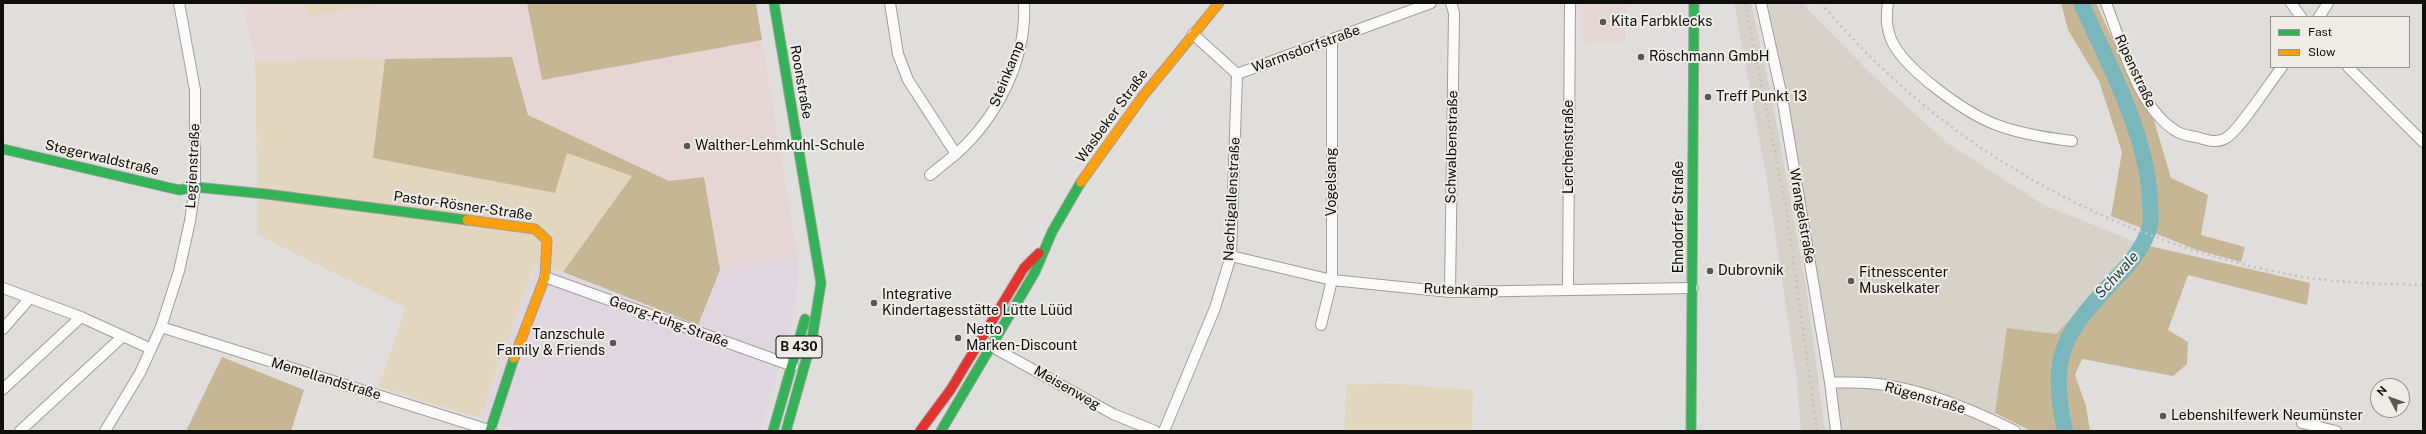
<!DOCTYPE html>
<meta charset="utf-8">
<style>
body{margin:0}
#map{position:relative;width:2426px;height:434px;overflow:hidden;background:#e0dedc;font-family:"Public Sans",sans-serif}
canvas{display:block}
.frame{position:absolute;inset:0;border:4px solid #0e0e0c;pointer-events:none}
.legend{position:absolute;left:2270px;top:16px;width:140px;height:52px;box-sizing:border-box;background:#efece7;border:1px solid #95938f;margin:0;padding:5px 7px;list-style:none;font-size:12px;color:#0e0e0c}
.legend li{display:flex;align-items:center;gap:8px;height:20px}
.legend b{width:20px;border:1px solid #95938f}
.north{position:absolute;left:2370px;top:378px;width:40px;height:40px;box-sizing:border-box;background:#efece7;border:1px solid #95938f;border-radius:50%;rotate:311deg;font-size:11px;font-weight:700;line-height:16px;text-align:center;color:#0e0e0c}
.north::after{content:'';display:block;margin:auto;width:14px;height:18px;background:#585755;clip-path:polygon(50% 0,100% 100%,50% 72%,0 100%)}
</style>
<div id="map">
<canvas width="2426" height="434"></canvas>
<div class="frame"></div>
<ul class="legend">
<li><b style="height:5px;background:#30b455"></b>Fast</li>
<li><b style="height:5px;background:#ff9f0a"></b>Slow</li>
</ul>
<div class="north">N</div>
</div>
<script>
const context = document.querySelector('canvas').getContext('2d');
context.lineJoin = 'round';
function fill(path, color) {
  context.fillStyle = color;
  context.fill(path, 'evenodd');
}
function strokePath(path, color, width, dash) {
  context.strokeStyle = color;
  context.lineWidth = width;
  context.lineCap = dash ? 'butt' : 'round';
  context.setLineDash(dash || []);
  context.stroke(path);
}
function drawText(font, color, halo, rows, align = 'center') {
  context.font = font + ' "Public Sans",sans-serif';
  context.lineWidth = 4;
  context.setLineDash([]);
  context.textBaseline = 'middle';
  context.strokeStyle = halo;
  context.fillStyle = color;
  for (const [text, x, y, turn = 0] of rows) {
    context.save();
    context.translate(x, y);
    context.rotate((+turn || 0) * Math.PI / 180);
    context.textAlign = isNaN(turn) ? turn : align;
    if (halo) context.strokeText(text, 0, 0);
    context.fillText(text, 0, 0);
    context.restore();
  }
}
fill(new Path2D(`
 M798,257L797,298L792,325L761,431H516L480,418L536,264L698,325L720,270Z`), '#e0d6df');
fill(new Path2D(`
 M1734,3H1751L1774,109L1806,287L1825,431H1801L1796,374L1768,186Z
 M1761,3H1802L1868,71L1947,143L2044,205L2141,244L2056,334L2008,329L1995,413V431H1836Z`), '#d6d2ca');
fill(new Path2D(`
 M243,3H527L542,80L762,40L798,257L720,270L704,177L669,181L528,115L512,57L255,62Z
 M1581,3H1626V42L1581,44Z`), '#e5d5d4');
fill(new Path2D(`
 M304,3H390L306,16Z
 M385,59L373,158L555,193L567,153L632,176L563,272L535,264L480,418L378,387L406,308L258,235L255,62Z
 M1383,383L1473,390L1472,431H1344L1347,385Z`), '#e2d6bf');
fill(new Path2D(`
 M527,3H756L762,40L542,80Z
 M2061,3H2096L2124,65L2150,107L2171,178L2208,195L2201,235L2245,247L2241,262L2197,250L2111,216L2122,152L2099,81L2068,30Z
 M512,57L528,115L669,181L704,177L720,270L698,325L563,272L632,176L567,153L555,193L373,158L385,59Z
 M2141,244L2310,283L2307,305L2188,275L2168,330L2188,342L2187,364L2173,376L2082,359L2075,375L2086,406L2090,431H2031L1995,413L2007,328L2056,334Z
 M222,357L304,390L291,431H186Z`), '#c7b694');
strokePath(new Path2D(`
 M2065,431C2048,353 2065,333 2116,278C2131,263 2144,247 2150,226C2152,219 2150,211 2150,204C2149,138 2108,63 2081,3`), '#79b7bd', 16);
const street = new Path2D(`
 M890,3L898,54L908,80L956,154C997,118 1027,59 1024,3
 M1761,3L1782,97L1830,382L1836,431
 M1888,3C1886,15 1886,27 1891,39C1903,69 1967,114 1997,125C2021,134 2047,138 2072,141
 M2106,3C2122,44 2138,108 2176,131C2182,135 2190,136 2196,137C2206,140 2216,144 2226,138C2239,131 2270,82 2282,67
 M2291,3L2301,17
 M2319,17L2328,3
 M1193,34L1237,74L1431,3
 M2348,67L2423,142
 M930,175L956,154
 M1231,256L1332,280L1450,292L1693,288
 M545,277L793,366
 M3,288L81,317L149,348
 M1568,290L1570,3
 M1450,292L1454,13L1451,3
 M1321,325L1332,280V39
 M161,327L492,431
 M3,329L30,298
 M987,344L1113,414L1155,431
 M1830,382C1848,383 1867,382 1885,385C1930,392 1975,411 2015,431
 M3,389L81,317
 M2302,423L2336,431
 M20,431L122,337
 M105,431L140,373L161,327L179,271L190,221L195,187V90L179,3
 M1164,431L1215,308L1231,256L1237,74`);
const fast = new Path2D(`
 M774,3L821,283L812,339L786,431
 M3,149L179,190L195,187L266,194L467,220
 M490,431L514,358
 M773,431L805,319
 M941,431L1035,272L1052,232L1081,182
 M1691,431L1694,3`);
const slow = new Path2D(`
 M1081,182L1143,96L1219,3
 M467,220L535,229L547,240L545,277L514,358`);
const jam = new Path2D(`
 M920,431L951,389L1024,268L1039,253`);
strokePath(street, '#a09e9c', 12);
strokePath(fast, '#a09e9c', 11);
strokePath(slow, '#a09e9c', 11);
strokePath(jam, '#a09e9c', 11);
strokePath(street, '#fafafa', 10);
strokePath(fast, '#30b455', 9);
strokePath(slow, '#ff9f0a', 9);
strokePath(jam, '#e5322d', 9);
strokePath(new Path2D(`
 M1745,3L1786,207L1817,431
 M1821,3C1943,150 2116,244 2303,277C2342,283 2383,284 2423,285`), '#c2c2c2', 2.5, [2, 4]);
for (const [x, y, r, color] of [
 [1603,22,4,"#585755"],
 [1641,57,4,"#585755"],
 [1708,97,4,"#585755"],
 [687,146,4,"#585755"],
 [1710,271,4,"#585755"],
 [1851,281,4,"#585755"],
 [874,303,4,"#585755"],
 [958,338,4,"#585755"],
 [613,343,4,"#585755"],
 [2163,416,4,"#585755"]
]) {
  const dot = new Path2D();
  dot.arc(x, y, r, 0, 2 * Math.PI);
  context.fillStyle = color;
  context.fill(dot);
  strokePath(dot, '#efece7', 1.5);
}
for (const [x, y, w] of [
 [799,347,46]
]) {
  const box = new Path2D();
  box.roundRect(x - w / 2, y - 11, w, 22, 3);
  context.fillStyle = '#efece7';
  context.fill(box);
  strokePath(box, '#0e0e0c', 1);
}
drawText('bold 13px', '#0e0e0c', null, [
 ["B 430",799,347]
]);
drawText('14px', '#0e0e0c', '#efece7', [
 ["Kita Farbklecks",1611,22],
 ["Röschmann GmbH",1649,57],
 ["Treff Punkt 13",1716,97],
 ["Walther-Lehmkuhl-Schule",695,146],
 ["Dubrovnik",1718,271],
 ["Fitnesscenter",1859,273],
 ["Muskelkater",1859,289],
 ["Integrative",882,295],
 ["Kindertagesstätte Lütte Lüüd",882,311],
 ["Netto",966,330],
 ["Marken-Discount",966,346],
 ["Tanzschule",605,335,"right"],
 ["Family & Friends",605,351,"right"],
 ["Lebenshilfewerk Neumünster",2171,416]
], 'left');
drawText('14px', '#0e0e0c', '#efece7', [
 ["Warmsdorfstraße",1306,49,-20],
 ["Ripenstraße",2135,71,65],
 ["Steinkamp",1007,74,-68],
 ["Roonstraße",801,82,80],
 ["Wasbeker Straße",1112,116,-54],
 ["Schwalbenstraße",1452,147,-89],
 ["Lerchenstraße",1569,147,-90],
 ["Stegerwaldstraße",102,158,13],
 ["Legienstraße",193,166,-87],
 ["Vogelsang",1332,182,-90],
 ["Nachtigallenstraße",1232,199,-87],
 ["Pastor-Rösner-Straße",463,206,8],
 ["Wrangelstraße",1802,216,80],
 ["Ehndorfer Straße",1679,217,-90],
 ["Rutenkamp",1461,290,2],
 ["Georg-Fuhg-Straße",669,322,20],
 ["Memellandstraße",326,379,17],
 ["Meisenweg",1067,388,30],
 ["Rügenstraße",1925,398,16]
]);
drawText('italic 15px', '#1f484d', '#efece7', [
 ["Schwale",2117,275,-48]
]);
</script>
